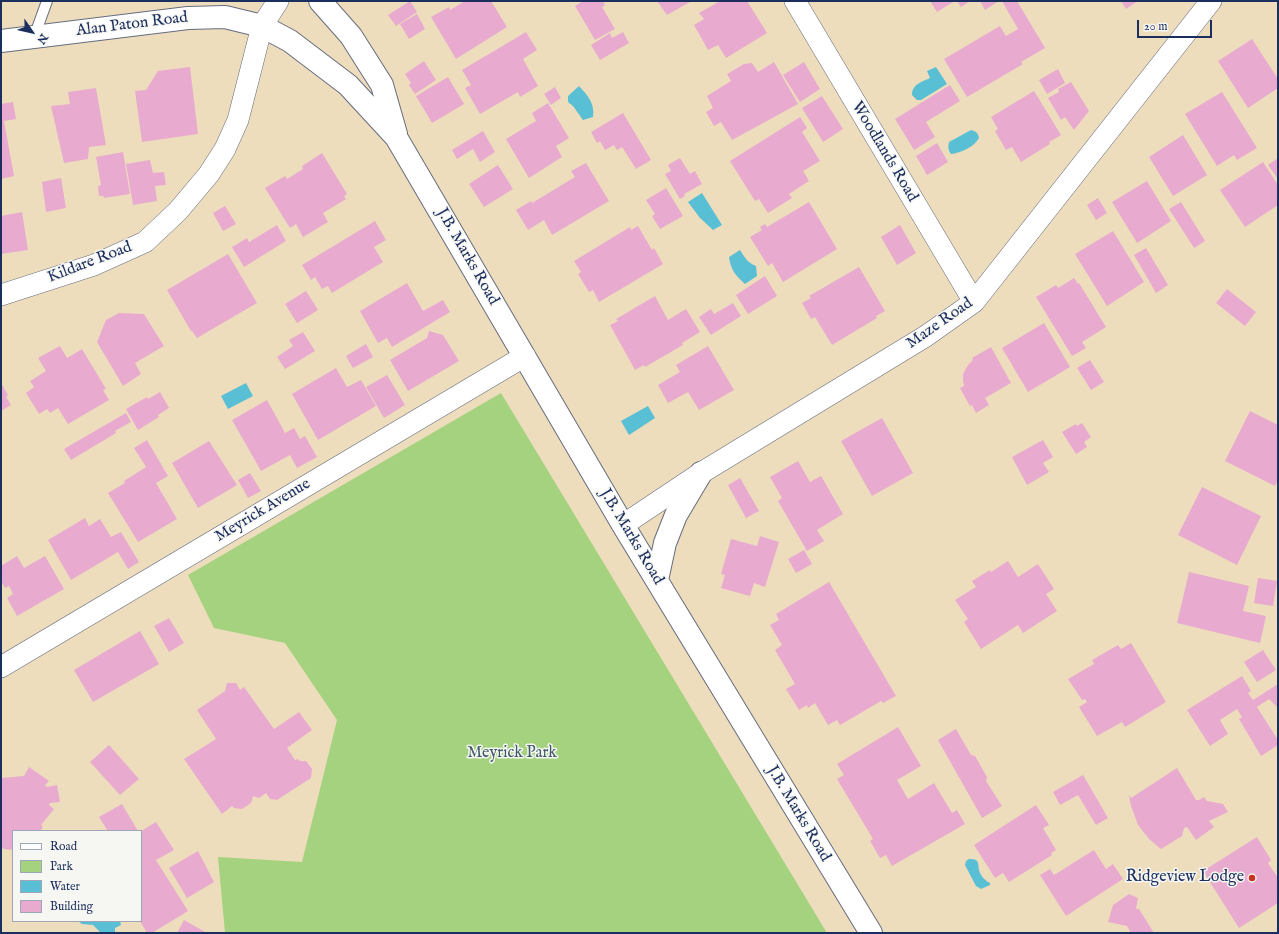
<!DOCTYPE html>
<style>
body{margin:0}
#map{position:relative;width:1279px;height:934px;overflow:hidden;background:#eeddbc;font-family:"IM FELL English",serif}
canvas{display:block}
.frame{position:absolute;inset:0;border:2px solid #1b2f5e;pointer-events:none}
.legend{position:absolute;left:12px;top:830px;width:130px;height:92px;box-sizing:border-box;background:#f6f6f2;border:1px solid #9ea6b7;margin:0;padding:5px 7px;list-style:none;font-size:12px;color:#1b2f5e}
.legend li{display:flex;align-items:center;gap:8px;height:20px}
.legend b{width:20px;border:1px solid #9ea6b7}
.north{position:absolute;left:12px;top:12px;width:40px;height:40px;-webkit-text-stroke:3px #f6f6f2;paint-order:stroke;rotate:124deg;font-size:11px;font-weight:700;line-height:16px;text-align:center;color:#1b2f5e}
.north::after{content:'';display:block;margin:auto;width:14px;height:18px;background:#1b2f5e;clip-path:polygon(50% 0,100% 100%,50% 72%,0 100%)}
.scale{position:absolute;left:1137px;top:20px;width:75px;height:18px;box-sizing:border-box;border:2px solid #1b2f5e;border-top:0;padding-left:5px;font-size:12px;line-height:14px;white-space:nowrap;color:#1b2f5e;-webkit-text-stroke:3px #f6f6f2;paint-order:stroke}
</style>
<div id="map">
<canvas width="1279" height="934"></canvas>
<div class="frame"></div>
<ul class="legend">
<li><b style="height:5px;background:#fff"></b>Road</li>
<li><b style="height:11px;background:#a4d27f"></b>Park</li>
<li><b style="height:11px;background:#58bfd5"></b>Water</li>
<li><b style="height:11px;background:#e8abcf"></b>Building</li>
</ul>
<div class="north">N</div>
<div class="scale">20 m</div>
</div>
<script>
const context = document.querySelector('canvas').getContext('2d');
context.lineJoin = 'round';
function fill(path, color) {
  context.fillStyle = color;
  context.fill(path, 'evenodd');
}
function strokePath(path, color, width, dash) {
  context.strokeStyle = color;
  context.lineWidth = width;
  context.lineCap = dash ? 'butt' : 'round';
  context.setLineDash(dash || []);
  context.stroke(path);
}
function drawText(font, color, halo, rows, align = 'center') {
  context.font = font + ' "IM FELL English",serif';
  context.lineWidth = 3;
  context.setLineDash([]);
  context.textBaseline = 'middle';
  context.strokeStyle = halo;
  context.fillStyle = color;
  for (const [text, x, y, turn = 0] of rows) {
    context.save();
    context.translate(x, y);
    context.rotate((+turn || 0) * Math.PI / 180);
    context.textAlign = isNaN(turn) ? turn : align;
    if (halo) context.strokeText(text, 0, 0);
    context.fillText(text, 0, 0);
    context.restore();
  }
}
fill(new Path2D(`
 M501,393L827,933H225L218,857L302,862L337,720L285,643L214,628L188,575Z`), '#a4d27f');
fill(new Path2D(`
 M936,67L947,84L921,100H917L912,95C912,84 922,82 930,78L927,71Z
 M579,86C588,96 595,103 593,117L583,120L573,106L568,102V96Z
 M971,130C976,131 978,133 979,138C974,147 961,153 951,154C948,150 948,147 949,142Z
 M702,193L722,225L713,230L700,218L688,202Z
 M740,250C745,258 748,263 756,266L757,276L745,284C735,275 731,270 729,257Z
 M246,383L253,396L228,409L221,396Z
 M648,406L655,418L629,435L621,421Z
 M969,859C979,859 978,862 979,870C980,875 985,881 990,883V885L981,889L976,886L965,865L966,861Z
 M78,921H120L121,925L115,928V932L114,933H101L93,925L82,924Z`), '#58bfd5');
fill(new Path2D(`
 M410,1L417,12L396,26L388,15Z
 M465,1H491L507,27L456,59L431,17L449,7L450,10Z
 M583,1H603L605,5L602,7L615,29L595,40L575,6Z
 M657,1H689L690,2L667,15Z
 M720,1H747L767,33L726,58L718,45L708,50L694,25L704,19L699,13Z
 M930,1H955L937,12Z
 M957,1H970L961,7Z
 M980,1H999L985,10Z
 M1002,1H1017L1045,48L1021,62L1023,64L967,97L944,59L1000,26L1006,36L1018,29Z
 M1121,1H1138L1126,9Z
 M417,14L425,29L409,39L400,24Z
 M526,32L537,50L523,59L538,86L520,97L518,92L480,114L465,88L471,85L462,70Z
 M623,32L629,43L600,60L591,45L610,33L612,38Z
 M1252,39L1278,79V88L1248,108L1218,61Z
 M424,61L436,80L415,94L409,85L411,83L405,74Z
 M774,62L798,104L732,140L721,122L714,126L706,112L713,108L707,96L731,81L727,74L744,64L752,63L758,72Z
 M804,62L820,89L800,102L783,75Z
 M190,67L198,134L142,142L135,91L146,90L158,71Z
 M1058,69L1065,83L1047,94L1039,80Z
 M448,77L464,104L432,123L416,96Z
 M1071,82L1089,111L1074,130L1065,117L1061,120L1048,98L1059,92L1058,89Z
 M950,85L960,101L926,122L935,137L914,150L895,119Z
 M555,87L561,98L551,105L544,94Z
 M96,88L106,145L89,147L88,159L64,163L51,106L70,104L68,92Z
 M1034,91L1061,135L1049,142L1050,144L1021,162L1012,147L1006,150L995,131L998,129L991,117Z
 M1222,92L1257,148L1237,160L1234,155L1217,166L1185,114Z
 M822,96L843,129L823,142L802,108Z
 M13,102L16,119L4,121L14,176L1,179V104Z
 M548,103L569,138L556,146L562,157L529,178L506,139L536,121L532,113Z
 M623,113L651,160L636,169L622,147L617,150L614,145L605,150L600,141L597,143L591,132Z
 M800,117L807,128L802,132L820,161L803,171L809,181L789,194L792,198L768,213L759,199L755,201L730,161Z
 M483,131L495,152L480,162L473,149L457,159L452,150Z
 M1183,135L1207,175L1173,196L1149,157Z
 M937,143L948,162L927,175L916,156Z
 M123,152L130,194L104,198L103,196H99L98,186L101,185L96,157Z
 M322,153L347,194L344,196L346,199L323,213L328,222L303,237L296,224L290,228L265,188L285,176L287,179L303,169L302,166Z
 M680,158L690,174L695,171L702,184L684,194L685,196L680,199L665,174L671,171L668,165Z
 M1278,158V179L1268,165Z
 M150,160L153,173L164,172L166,185L155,186L157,201L133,205L126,164Z
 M1263,162L1278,185V205L1245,227L1220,190Z
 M586,163L609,201L552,235L544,220L528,230L516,210L531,201L532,203L575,177L571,171Z
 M498,165L513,189L484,207L469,184Z
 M61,178L66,208L46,212L42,182Z
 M1147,181L1171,221L1137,243L1112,202Z
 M666,188L683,216L660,229L652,216L655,214L646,200Z
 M1098,198L1107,213L1096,220L1087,205Z
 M809,202L837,249L783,282L772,263L768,266L750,237L762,230L760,227L765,224L767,227Z
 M1181,202L1205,241L1194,248L1169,209Z
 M225,206L236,224L223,231L213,213Z
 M22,212L28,250L1,254V216Z
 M375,221L386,240L374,247L383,262L332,293L328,286L322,289L315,277L311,280L302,265Z
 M277,225L286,241L244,267L232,247L247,238L249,242Z
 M900,225L916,253L897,265L881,237Z
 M638,226L652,250L654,248L663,264L599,302L593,290L589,292L578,274L581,272L574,261L630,227L631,230Z
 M1113,231L1144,282L1107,306L1075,254Z
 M1146,248L1168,285L1156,293L1134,255Z
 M228,254L257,303L197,338L192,331H191L167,290Z
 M859,267L885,311L876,316L877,318L832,345L815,317L811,319L802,303L811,298L809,296Z
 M765,276L777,296L748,314L736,295Z
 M1074,278L1078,284L1079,283L1106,327L1082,342L1086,348L1072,356L1036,297L1056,285L1058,288Z
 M407,283L423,311L443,300L450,312L392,347L387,338L378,343L360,311Z
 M1227,289L1256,312L1245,326L1216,303Z
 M306,291L318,310L297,323L285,304Z
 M655,296L668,320L686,309L700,332L682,343L683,345L645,367L644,365L635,370L610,325L618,321L616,319Z
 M733,303L741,316L711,335L699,317L711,309L714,314Z
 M119,313L144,314L164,346L135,363L141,374L123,386L97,342L106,320Z
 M1044,323L1070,367L1028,392L1002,348Z
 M429,331L443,335L459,361L408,391L390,360L427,338Z
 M303,332L315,351L285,369L277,357L293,346L289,340Z
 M366,344L373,357L353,368L346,356Z
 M60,346L67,358L82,349L106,389L103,390L109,400L68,424L58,408L50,413L47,409L39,414L26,393L34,387L30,381L46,371L38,358Z
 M708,346L734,390L699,410L688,392L668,403L658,385L680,372L676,365Z
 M991,347L1011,383L985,398L989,405L976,413L972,405L970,406L960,388L964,386L963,380V374L968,365L973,360L972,358Z
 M1090,360L1104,382L1091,390L1077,368Z
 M336,368L347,387L361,380L376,406L318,440L292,394Z
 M387,375L405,405L384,418L366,387Z
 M1,383L8,395L6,397L11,405L1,411Z
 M160,392L169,408L158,415L159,417L138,430L126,409L147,397L148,399Z
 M267,400L285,433L294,428L300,439L305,436L317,457L297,468L290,455L261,471L232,420Z
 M1250,411L1278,425V480L1275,486L1225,461Z
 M126,413L131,422L115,431L116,433L71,460L64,449Z
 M882,418L913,473L872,496L841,441Z
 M1082,423L1091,437L1084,442L1087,447L1076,454L1062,432L1076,424L1077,426Z
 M147,440L168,476L156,483L177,519L138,542L108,493L125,483L124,481L146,467L134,448Z
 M1043,440L1053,457L1043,463L1049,472L1027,485L1012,457Z
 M209,441L237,485L198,508L172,463Z
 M798,461L810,482L821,476L843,514L817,530L824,541L807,551L778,501L782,498L770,477Z
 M250,473L261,491L248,498L238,480Z
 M740,478L759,511L746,518L728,485Z
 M1202,487L1261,516L1237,565L1178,535Z
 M85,518L89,526L100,519L111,537L121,532L139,562L128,569L118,552L71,580L48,540Z
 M760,536L779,542L765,587L754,583L750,596L721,588L725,575L721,574L731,539L757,546Z
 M804,550L812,564L796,573L788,559Z
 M17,556L24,568L45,556L64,589L17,616L7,598L13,594L9,586L5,588L1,581V566Z
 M1008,561L1018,577L1038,564L1054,589L1046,594L1057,611L1023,633L1018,625L981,649L964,622L968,619L955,600L976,587L972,581L990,570L991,572Z
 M1189,572L1249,586L1243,611L1266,616L1260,643L1177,623Z
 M1258,578L1277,581L1273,606L1254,603Z
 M829,582L896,696L883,703L881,701L840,725L837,720L828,725L815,703L808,708L807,705L799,710L786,689L795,684L775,650L782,645L770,625L779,620L776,614Z
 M169,618L184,643L169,652L154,626Z
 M140,631L159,664L93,702L74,670Z
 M1131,643L1166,702L1125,727L1122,722L1097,736L1079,707L1087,702L1085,699L1082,700L1068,679L1094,664L1092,660L1118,645L1121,649Z
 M1263,650L1276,670L1257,682L1244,662Z
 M1242,676L1251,691L1248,693L1253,700L1278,684V708L1269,699L1257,707L1278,740V745L1261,756L1239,719L1242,717L1237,709L1220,720L1228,734L1210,746L1187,710Z
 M227,683H236L240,690L244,687L274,729L299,712L312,730L287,748L295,760L298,759L300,761H306L312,769L311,778L277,800L270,799L266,793L259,798L253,796L251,803L242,809L234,808L232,806L222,814L184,759L216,739L197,710L225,691Z
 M898,727L921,766L897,780L908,799L934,783L952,813L957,810L965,824L892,866L886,855L880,858L870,841L873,839L837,779L844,775L837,764Z
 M956,729L971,755L975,756L987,777L986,781L1002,806L982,818L938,740Z
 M109,745L139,779L120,795L90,762Z
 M29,767L49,781L45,785L47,787L57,785L60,802L50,803L49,805L54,809L41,825L43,827L40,831H13V850L4,849L1,847V778L24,776Z
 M1177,768L1196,800H1199L1204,797L1207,801L1223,804L1228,812L1209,821L1214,827L1196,840L1187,827L1184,828L1182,836L1161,849L1149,839L1138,825L1131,806L1129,795L1131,798Z
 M1083,775L1108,818L1096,825L1078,795L1060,805L1053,792Z
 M122,804L138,831H106L107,830L99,817Z
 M1036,805L1049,825L1043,828L1056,850L1051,853L1052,855L1009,882L1003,873L995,878L974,845Z
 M156,822L174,850L156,860L188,911L152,933H147L140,921L141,831Z
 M1257,837L1271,860L1268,863L1278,878V903L1239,928L1203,871Z
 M1094,850L1106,869L1113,864L1123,879L1066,916L1040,875L1050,869L1054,875Z
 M198,851L214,882L187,898L169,868Z
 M1129,894L1138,898L1136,909H1139L1154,933H1131L1127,926L1108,922L1113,905Z
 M184,920L207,933H177Z`), '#e8abcf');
const lane = new Path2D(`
 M34,37L47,1`);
const street = new Path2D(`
 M795,1L974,302
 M1,295L94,265L145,242L178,211L209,174L225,149L238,120L262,26L278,1
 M623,525L701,473L926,336L974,302L1211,1
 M1,667L525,356`);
const secondary = new Path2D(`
 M320,1L351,36L382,85L396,134
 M1,41L188,18L225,17L262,26L290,41L348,85L396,137L623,525L871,933
 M657,580L665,543L676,515L701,473`);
strokePath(lane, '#656c7f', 12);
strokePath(street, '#656c7f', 22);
strokePath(secondary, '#656c7f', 24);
strokePath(lane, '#fff', 10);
strokePath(street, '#fff', 21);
strokePath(secondary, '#fff', 22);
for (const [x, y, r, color] of [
 [1252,878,4,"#c8321e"]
]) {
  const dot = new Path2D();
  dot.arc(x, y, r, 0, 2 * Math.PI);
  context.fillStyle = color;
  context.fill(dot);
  strokePath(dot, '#f6f6f2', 1.5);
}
drawText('16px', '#1b2f5e', '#f6f6f2', [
 ["Alan Paton Road",132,25,-7],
 ["Woodlands Road",884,152,59],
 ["J.B. Marks Road",467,257,60],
 ["Kildare Road",90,263,-21],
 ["Maze Road",940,324,-35],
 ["Meyrick Avenue",263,511,-31],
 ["J.B. Marks Road",631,537,59],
 ["J.B. Marks Road",798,814,59]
]);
drawText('16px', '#3d5866', '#f6f6f2', [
 ["Meyrick Park",512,754]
]);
drawText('16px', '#1b2f5e', '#f6f6f2', [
 ["Ridgeview Lodge",1244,878]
], 'right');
</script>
